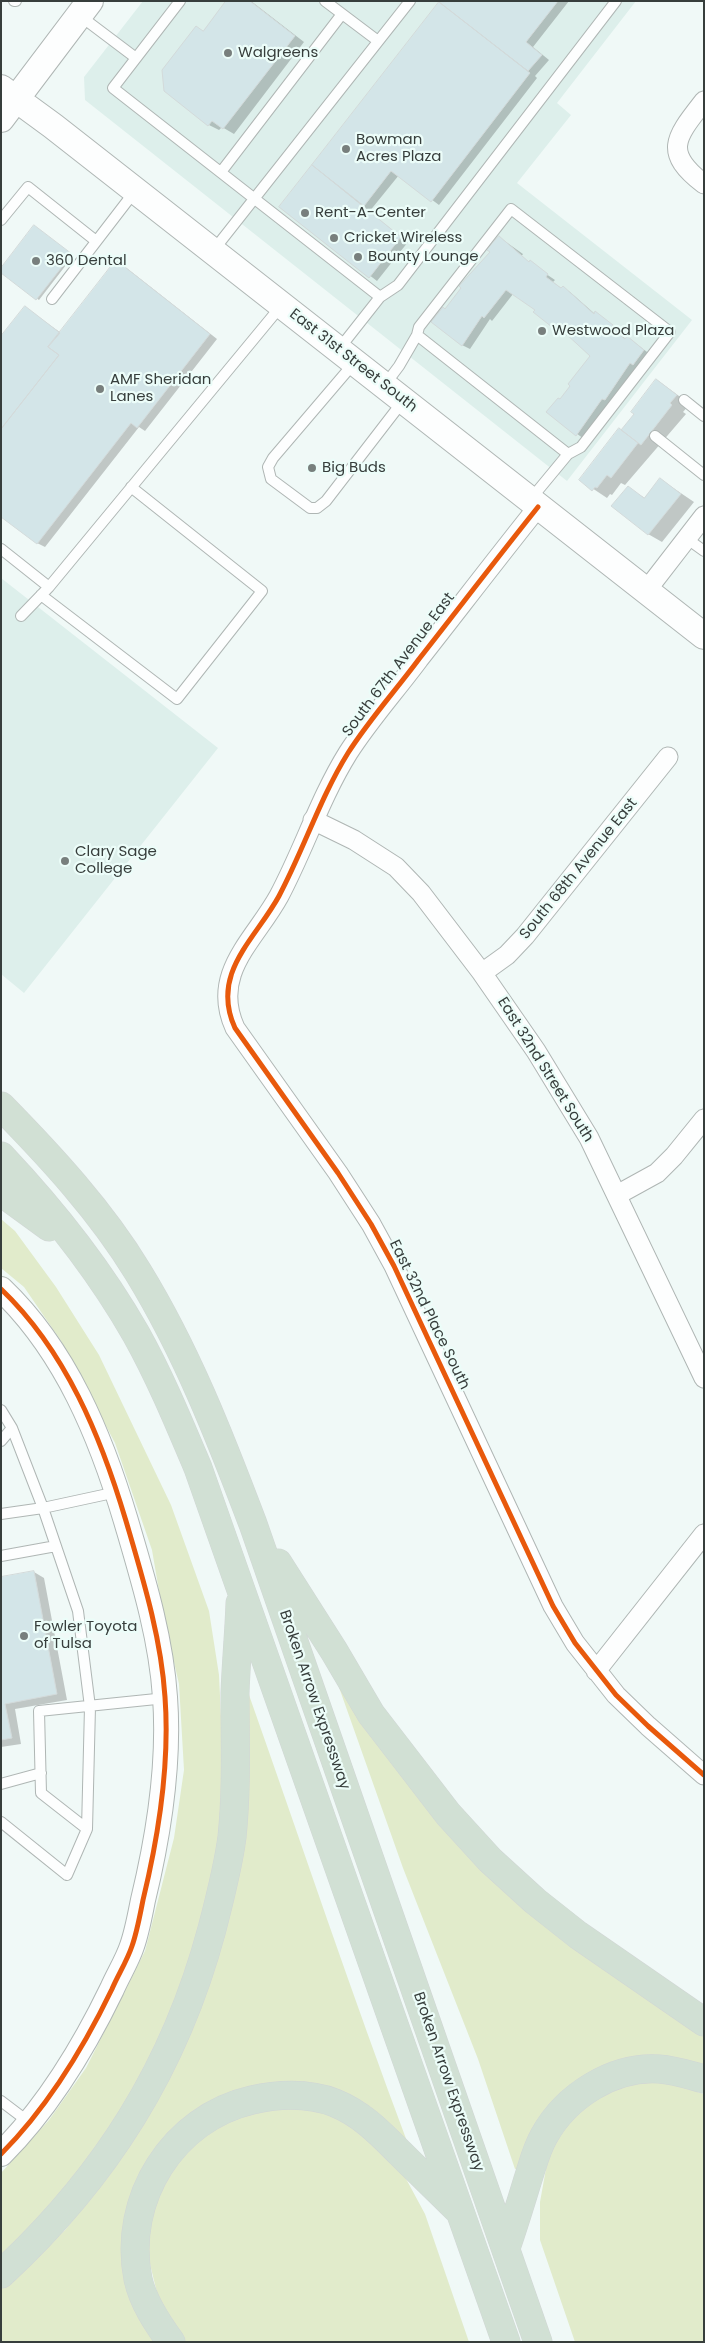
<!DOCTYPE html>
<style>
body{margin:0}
#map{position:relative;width:705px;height:2343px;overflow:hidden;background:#f0f9f7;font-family:Poppins,sans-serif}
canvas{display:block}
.frame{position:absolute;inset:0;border:2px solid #373e3c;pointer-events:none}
</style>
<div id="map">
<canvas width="705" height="2343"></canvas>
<div class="frame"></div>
</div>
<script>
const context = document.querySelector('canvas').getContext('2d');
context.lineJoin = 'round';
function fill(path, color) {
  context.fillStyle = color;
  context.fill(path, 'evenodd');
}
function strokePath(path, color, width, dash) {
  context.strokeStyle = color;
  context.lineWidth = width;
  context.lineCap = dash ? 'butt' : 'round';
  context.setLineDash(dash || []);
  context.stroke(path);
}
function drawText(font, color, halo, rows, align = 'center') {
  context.font = font + ' Poppins,sans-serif';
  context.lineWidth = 4.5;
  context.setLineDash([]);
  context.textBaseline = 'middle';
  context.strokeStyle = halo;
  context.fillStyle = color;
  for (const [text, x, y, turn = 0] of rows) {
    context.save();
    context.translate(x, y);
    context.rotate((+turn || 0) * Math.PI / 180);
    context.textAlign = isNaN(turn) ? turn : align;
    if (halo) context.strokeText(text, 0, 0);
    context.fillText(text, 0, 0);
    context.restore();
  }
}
fill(new Path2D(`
 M143,1H636L557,103L571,115L517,183L692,320L567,481L85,100L84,77Z
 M1,578L218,748L24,993L1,974Z`), '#ddefeb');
fill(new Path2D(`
 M1,1219L15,1231L56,1287L99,1355L171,1505L209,1611L219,1675L223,1758L219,1833L206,1912L177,2008L127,2110L66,2189L1,2257V2173L49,2120L86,2068L145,1951L174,1838L184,1770L179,1684L163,1614L152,1550L115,1443L61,1341L24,1287L1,1268Z
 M335,1676L420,1797L704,2032V2071L631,2063L522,2168L515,2169L478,2059L403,1868Z
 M244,1693L249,1695C302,1845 352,1995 408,2144L389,2130L244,2092L131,2201L160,2342H1V2286L65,2230L102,2184L205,1995Z
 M648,2082L673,2084L704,2094V2342H575L540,2240V2202L549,2152L565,2127L585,2107L612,2088Z
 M295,2107L327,2111L349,2120L404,2175L425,2214L469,2342H186L161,2309L148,2256L149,2227L162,2186L179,2159L210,2131L238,2117L263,2109Z`), '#e1ebcb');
fill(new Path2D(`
 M227,1H251L304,42L234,134L222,127L219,130L209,125Z
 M441,1H569L533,47L549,60L535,76L537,78L439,205L399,175L369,212L408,242L377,281L281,207Z
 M36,228L73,256L39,300L1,272Z
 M499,237L523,254L521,257L555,280L553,282L562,289L570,292L595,314L620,330L618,333L626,339L634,342L651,355L584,439L548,412L560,401L592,356L571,337L563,334L537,309L513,294L492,321L490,319L470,349L462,345L446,310L492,252Z
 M124,266L217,339L145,431L139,427L45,547L37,543L25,307L61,333Z
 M657,380L690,404L683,412L686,414L625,485L621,483L612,495L610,494L607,498L580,480L619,429L622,431L635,414Z
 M660,479L694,502L662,542L648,534L628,488L645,498Z
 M34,1572L44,1578L67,1700L15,1709L21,1744L1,1747V1578Z`), '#0003');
const building = new Path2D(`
 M226,1H250L295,36L223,129L212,121L208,126L164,91L162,70L196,26L203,31Z
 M558,1L526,42L542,55L528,71L439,2Z
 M439,2L530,73L431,202L391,171L364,206L312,165Z
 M312,165L401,237L369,278L279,207Z
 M34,225L72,254L36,300L1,273V268Z
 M499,236L529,262L530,260L548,274L546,277L561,288L563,286L594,314L595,311L613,325L611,328L625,339L627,336L644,350L633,365L630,363L605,400L602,399L576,436L546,412L558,398L560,399L570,386L568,384L590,356L564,332L562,335L533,312L535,310L506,290L484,318L482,316L462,346L431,322L443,307L445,309L461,288L459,286L490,252L487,250Z
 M116,260L210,334L137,428L131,423L37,544L1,517V429L59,355L48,347Z
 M25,306L60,333L48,347L59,355L1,429V336Z
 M656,379L677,395L670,403L672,405L641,445L621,430L634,414L631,412Z
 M619,428L638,443L611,478L607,475L597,488L595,487L592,491L579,480Z
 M660,478L681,494L648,535L611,506L628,486L644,498Z
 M34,1571L57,1694L5,1704L12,1738L1,1740V1577Z`);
fill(building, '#d3e5e8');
strokePath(building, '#d3dada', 1);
const service = new Path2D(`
 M14,1H16
 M180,1L113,88L380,297
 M325,1L378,41
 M79,15L136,58
 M221,172L342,14
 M1,220L28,187L96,241
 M213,251L410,1
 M52,299L135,191
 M417,335L419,327L511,209L670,332L581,447L568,454
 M339,349L380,297L398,285L616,1
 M354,363L273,458L268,467L271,479L310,508H317L326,501L403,401
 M384,386L399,366L417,335L568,454L530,500
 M684,400L704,416
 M655,436L704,475
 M686,538L704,551
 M1,549L49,587
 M41,595L177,699L262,591L131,487
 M21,616L49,587L281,306
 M1,1410L12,1428L43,1508L78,1611L90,1707L87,1829L67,1875L1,1822
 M1,1441L12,1428
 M1,1514L43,1508L117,1492
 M1,1556L56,1546
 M1,1784L41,1773
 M87,1829L41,1793L39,1711L166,1698
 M1,2101L30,2123`);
const minor = new Path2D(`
 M704,101C676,137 662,152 704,184
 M538,507C498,557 459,608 419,659C396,690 369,720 348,753C320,798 304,849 279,896C255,940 210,973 235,1028L338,1173L371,1224L394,1266L553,1606L575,1643L616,1695L648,1726L704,1775
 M646,591L704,516
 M313,820L354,840L396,867L421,893L482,973L536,1051L589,1138L704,1378
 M482,973L507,955L525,936L668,757
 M617,1195L657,1173L674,1156L704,1119
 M596,1671L704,1534`);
const tertiary = new Path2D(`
 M1,1289C66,1351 101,1437 126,1521C143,1579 161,1637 165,1697C170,1765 159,1834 143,1900C140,1915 137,1932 132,1946C127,1961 118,1975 112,1989C83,2049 48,2107 1,2154`);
const secondary = new Path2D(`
 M1,88L53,126L704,636
 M1,119L90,1`);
const motorway = new Path2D(`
 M1,1106C51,1157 101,1211 138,1272C187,1352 220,1437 253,1524L538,2342
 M1,1156C52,1210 99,1269 136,1334C160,1377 179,1423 198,1468L506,2342
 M1,1192L49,1227
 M278,1563L334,1651L371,1714L448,1814L490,1860L535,1901L578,1935L704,2022
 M506,2248C514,2225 521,2202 528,2179C533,2164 536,2150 544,2136C566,2096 613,2066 659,2069C675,2070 689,2075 704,2079
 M1,2274C106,2177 175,2067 212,1929C220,1898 228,1868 232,1837C237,1789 235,1741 235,1693C236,1663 239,1633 240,1603
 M171,2342C157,2323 143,2302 138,2279C122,2199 173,2118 252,2100C279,2094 309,2093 335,2103C362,2114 380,2133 400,2153C419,2172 438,2190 457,2209`);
strokePath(service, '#afb6b4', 12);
strokePath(minor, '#afb6b4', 21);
strokePath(tertiary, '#afb6b4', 26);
strokePath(secondary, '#afb6b4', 28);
strokePath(motorway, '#d1d6d5', 29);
strokePath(service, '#fdfefe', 10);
strokePath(minor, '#fdfefe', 19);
strokePath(tertiary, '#fdfefe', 24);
strokePath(secondary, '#fdfefe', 26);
strokePath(motorway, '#d1e0d4', 28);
strokePath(new Path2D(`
 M538,507C498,557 459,608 419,659C396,690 369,720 348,753C320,798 304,849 279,896C255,940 210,973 235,1028L338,1173L371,1224L394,1266L553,1606L575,1643L616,1695L648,1726L704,1775
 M1,1289C66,1351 101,1437 126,1521C143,1579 161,1637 165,1697C170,1765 159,1834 143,1900C140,1915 137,1932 132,1946C127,1961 118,1975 112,1989C83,2049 48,2107 1,2154`), '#e8590c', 5);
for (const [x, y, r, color] of [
 [228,53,5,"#787f7d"],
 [346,149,5,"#787f7d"],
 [305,213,5,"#787f7d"],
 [334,238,5,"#787f7d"],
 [358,257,5,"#787f7d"],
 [36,261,5,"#787f7d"],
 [542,331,5,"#787f7d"],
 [100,389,5,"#787f7d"],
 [312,468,5,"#787f7d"],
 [65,861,5,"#787f7d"],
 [24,1636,5,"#787f7d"]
]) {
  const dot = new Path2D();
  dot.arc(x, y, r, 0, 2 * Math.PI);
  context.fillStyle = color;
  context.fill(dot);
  strokePath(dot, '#ecfdf9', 2);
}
drawText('15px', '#373e3c', '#ecfdf9', [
 ["Walgreens",238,53],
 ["Bowman",356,140],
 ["Acres Plaza",356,157],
 ["Rent-A-Center",315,213],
 ["Cricket Wireless",344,238],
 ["Bounty Lounge",368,257],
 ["360 Dental",46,261],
 ["Westwood Plaza",552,331],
 ["AMF Sheridan",110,380],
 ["Lanes",110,397],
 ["Big Buds",322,468],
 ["Clary Sage",75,852],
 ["College",75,869],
 ["Fowler Toyota",34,1627],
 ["of Tulsa",34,1644]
], 'left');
drawText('15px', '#373e3c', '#ecfdf9', [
 ["East 31st Street South",353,361,38],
 ["South 67th Avenue East",399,665,-53],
 ["South 68th Avenue East",579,869,-51],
 ["East 32nd Street South",545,1070,58],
 ["East 32nd Place South",429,1315,64],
 ["Broken Arrow Expressway",314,1700,71],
 ["Broken Arrow Expressway",448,2082,71]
]);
</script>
